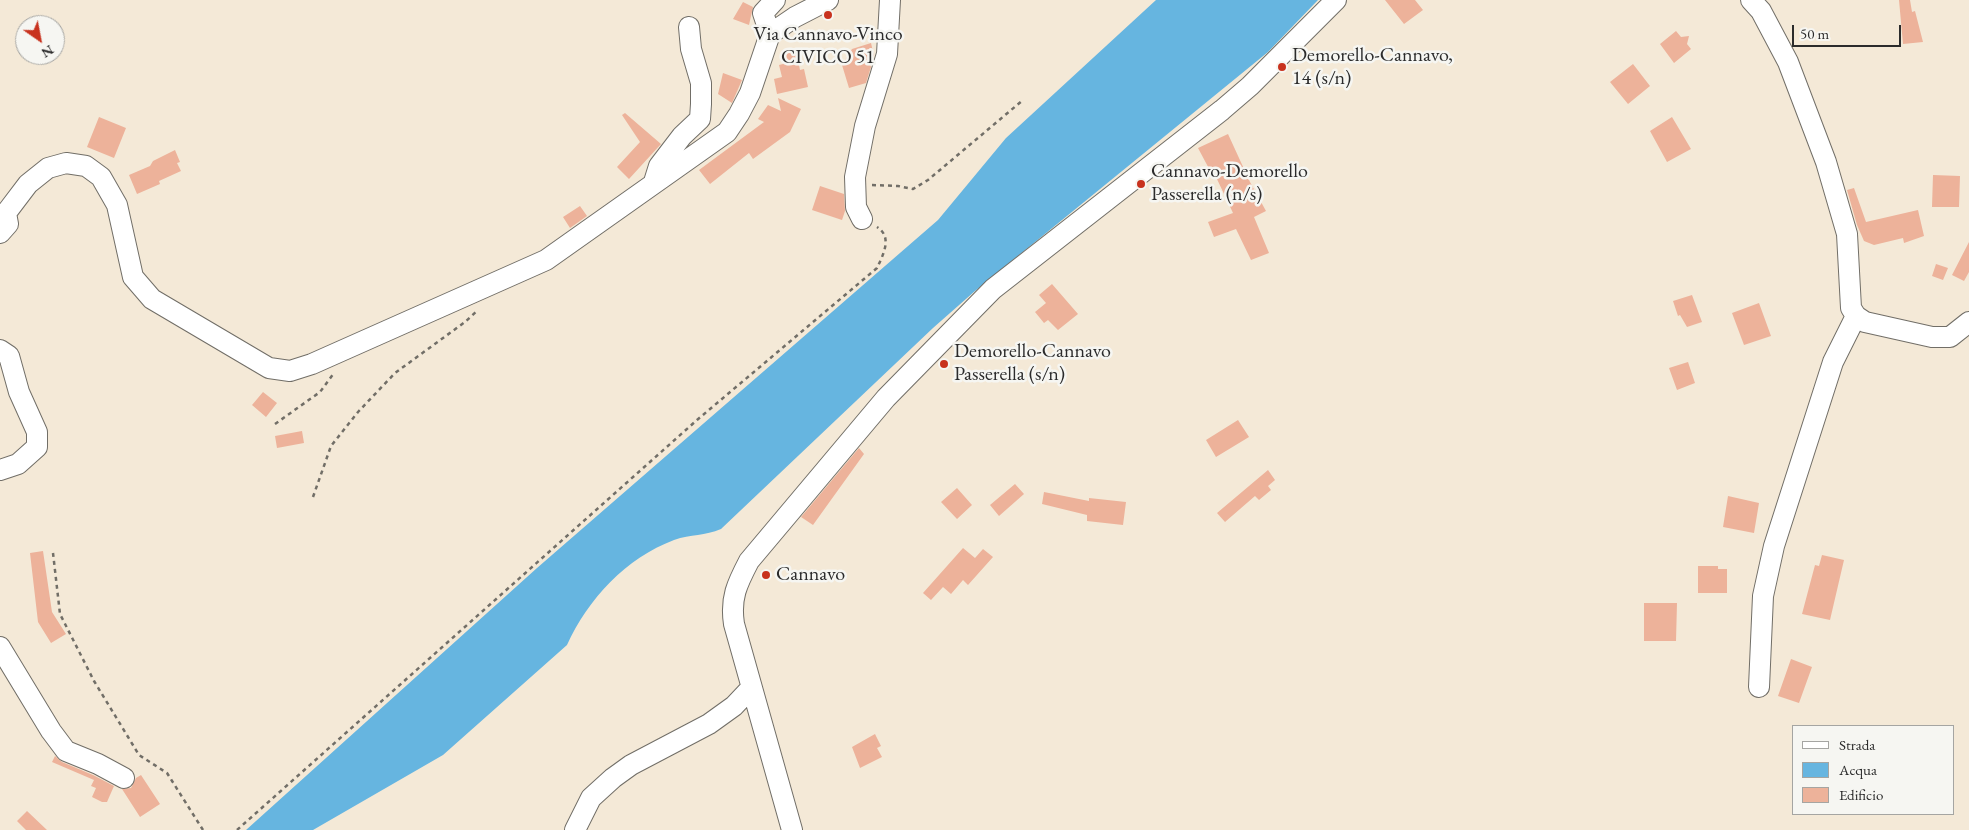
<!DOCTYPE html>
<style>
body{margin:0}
#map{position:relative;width:1969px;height:830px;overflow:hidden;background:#f4e9d7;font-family:"EB Garamond",serif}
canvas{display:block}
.legend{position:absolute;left:1792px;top:725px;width:162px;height:90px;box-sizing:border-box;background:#f6f6f2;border:1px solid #a5a5a2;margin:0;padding:6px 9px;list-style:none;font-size:15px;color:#2b2b2b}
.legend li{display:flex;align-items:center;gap:10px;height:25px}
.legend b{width:25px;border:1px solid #a5a5a2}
.north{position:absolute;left:15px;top:15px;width:50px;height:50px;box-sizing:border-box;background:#f6f6f2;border:1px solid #a5a5a2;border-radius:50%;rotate:147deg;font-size:14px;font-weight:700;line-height:20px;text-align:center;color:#2b2b2b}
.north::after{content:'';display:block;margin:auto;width:18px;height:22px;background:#c8321e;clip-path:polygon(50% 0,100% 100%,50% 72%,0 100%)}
.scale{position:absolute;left:1792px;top:25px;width:109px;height:22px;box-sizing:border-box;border:2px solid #2b2b2b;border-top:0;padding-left:6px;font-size:15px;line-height:18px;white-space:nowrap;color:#2b2b2b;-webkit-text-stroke:4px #f6f6f2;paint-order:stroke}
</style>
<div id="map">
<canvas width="1969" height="830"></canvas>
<ul class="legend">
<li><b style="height:6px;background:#fff"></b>Strada</li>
<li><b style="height:14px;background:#66b5e0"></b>Acqua</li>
<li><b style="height:14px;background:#edb29a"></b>Edificio</li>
</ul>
<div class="north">N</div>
<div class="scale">50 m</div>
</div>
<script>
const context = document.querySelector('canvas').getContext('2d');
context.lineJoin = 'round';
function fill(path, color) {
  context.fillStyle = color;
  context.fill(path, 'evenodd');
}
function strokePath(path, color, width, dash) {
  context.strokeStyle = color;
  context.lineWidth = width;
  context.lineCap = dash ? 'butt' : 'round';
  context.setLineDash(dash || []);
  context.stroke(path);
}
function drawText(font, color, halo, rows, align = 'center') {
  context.font = font + ' "EB Garamond",serif';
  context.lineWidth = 5;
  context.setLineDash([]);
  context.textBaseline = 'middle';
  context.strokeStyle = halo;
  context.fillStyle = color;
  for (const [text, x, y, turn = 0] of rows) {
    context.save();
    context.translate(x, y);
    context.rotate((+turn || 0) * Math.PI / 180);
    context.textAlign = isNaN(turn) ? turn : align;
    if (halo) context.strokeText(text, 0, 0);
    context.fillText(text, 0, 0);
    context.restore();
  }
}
fill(new Path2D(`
 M1156,0H1318L1268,52L975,291L933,328L721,529C705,536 691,534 674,540C626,558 588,599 567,645L443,755L313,830H246L537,568L938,220L1006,138Z`), '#66b5e0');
fill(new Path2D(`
 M1385,0H1415L1423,10L1404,24Z
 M1899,0H1910L1912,12L1915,11L1923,42L1903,44Z
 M743,2L753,7L749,25L733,19Z
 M1676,31L1681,37L1689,36L1687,44L1691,49L1674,63L1660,44Z
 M871,43L874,56L868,59L871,67L866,83L849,88L842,65L852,49Z
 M796,50L800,70L804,69L808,87L777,94L774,79L782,77L779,65L783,64L781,53Z
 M1633,64L1650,86L1628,104L1610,82Z
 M723,73L742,80L732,103L718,94Z
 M778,98L801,109L790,132L753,159L749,153L710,184L699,170L764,122L758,119L768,105L781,111Z
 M625,113L661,144L629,179L617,167L640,142L622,115Z
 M99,117L126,128L114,158L87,147Z
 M1672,117L1691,149L1667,162L1650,131Z
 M1228,134L1250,182L1266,211L1254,217L1269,253L1251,260L1236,229L1214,237L1208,222L1233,213L1216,177L1214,178L1198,148Z
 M175,150L180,162L177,163L181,171L159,181L160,184L137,194L129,175L150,166L153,161Z
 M1933,175L1960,176L1959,207H1932Z
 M820,186L844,194L845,211L842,220L812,210Z
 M1854,188L1866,222L1918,210L1924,236L1904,243L1903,238L1874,245L1864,241L1857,225L1847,190Z
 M580,206L587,216L570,228L563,217Z
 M1969,242V272L1964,281L1952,275Z
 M1936,264L1948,268L1943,280L1932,276Z
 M1052,284L1078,314L1058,330L1048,320L1044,323L1035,312L1046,303L1039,295Z
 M1692,295L1702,322L1687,327L1680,315L1678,316L1673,301Z
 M1759,303L1771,336L1744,345L1732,313Z
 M1688,362L1695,383L1677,390L1669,368Z
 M263,392L277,403L266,417L252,405Z
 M1238,420L1249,437L1216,457L1206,440Z
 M302,431L304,443L277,448L275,436Z
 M859,448L864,454L813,525L801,517Z
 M1268,470L1275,480L1268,486L1271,490L1259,500L1255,496L1225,522L1217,513Z
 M1015,484L1024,494L999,516L990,505Z
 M957,488L972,505L957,519L941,502Z
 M1044,492L1089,501V498L1126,502L1123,525L1087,521V515L1042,504Z
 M1728,496L1759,503L1754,533L1723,527Z
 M963,548L975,558L983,549L993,557L968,585L963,580L951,594L943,587L931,600L923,593Z
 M43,551L52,612L66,634L51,643L38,622L30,553Z
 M1822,555L1844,560L1830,620L1802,614L1815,565L1819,566Z
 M1698,566H1718V569H1727V593H1698Z
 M1644,603H1677L1676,641H1644Z
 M1791,659L1812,667L1799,703L1778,696Z
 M875,734L881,746L877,748L882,757L860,768L852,747Z
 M55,756L62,762L93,775L114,786L107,802H102L92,797L96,788L91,786L94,780L52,762Z
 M141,775L160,804L140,817L122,789L131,788L136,778Z
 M27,811L47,830H26L17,821Z`), '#edb29a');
const minor = new Path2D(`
 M1751,0L1761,11L1788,62L1826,162L1847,234L1851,308L1856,316L1865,322L1932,337H1950L1969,322
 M770,34L763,13L775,0
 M654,182L659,166L682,136L700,119L701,104V83L691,49L689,27
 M0,216L6,213L28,184L48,168L66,163L86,166L101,177L117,205L133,277L152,299L269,368L290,371L312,364L546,260L727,132L739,114L750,93L770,34L795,17L828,0
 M862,219L856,207L855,177L865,126L887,54L890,0
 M0,233L8,224L6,213
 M0,350L9,356L19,392L37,432V447L18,464L0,470
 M0,647L51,731L66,751L98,764L124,778
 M1759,687L1763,596L1774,546L1833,362L1856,316
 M575,830L591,798L613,778L631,765L709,724L734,706L751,688
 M792,830L734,624C730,598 737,584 749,561L886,398L993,289L1222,110L1250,86L1336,0`);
strokePath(minor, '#716e67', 22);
strokePath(new Path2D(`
 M872,185L898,186L913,189L928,180L1023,100
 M275,424L320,392L334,373
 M313,497L331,446L358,412L395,373L465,322L478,310
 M53,553L60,614L94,681L139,755L167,773L203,830
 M237,830L697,420L877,268C883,255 893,237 877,227`), '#716e67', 2.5, [4, 4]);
strokePath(minor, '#fff', 20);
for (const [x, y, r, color] of [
 [828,15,5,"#c8321e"],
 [1282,67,5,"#c8321e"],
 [1141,184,5,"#c8321e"],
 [944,364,5,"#c8321e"],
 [766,575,5,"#c8321e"]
]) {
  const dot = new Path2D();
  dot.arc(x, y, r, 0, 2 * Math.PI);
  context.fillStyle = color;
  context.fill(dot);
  strokePath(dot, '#f6f6f2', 2);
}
drawText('20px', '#2b2b2b', '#f6f6f2', [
 ["Via Cannavo-Vinco",828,35,"center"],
 ["CIVICO 51",828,58,"center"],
 ["Demorello-Cannavo,",1292,56],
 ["14 (s/n)",1292,79],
 ["Cannavo-Demorello",1151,172],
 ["Passerella (n/s)",1151,195],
 ["Demorello-Cannavo",954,352],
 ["Passerella (s/n)",954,375],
 ["Cannavo",776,575]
], 'left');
</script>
